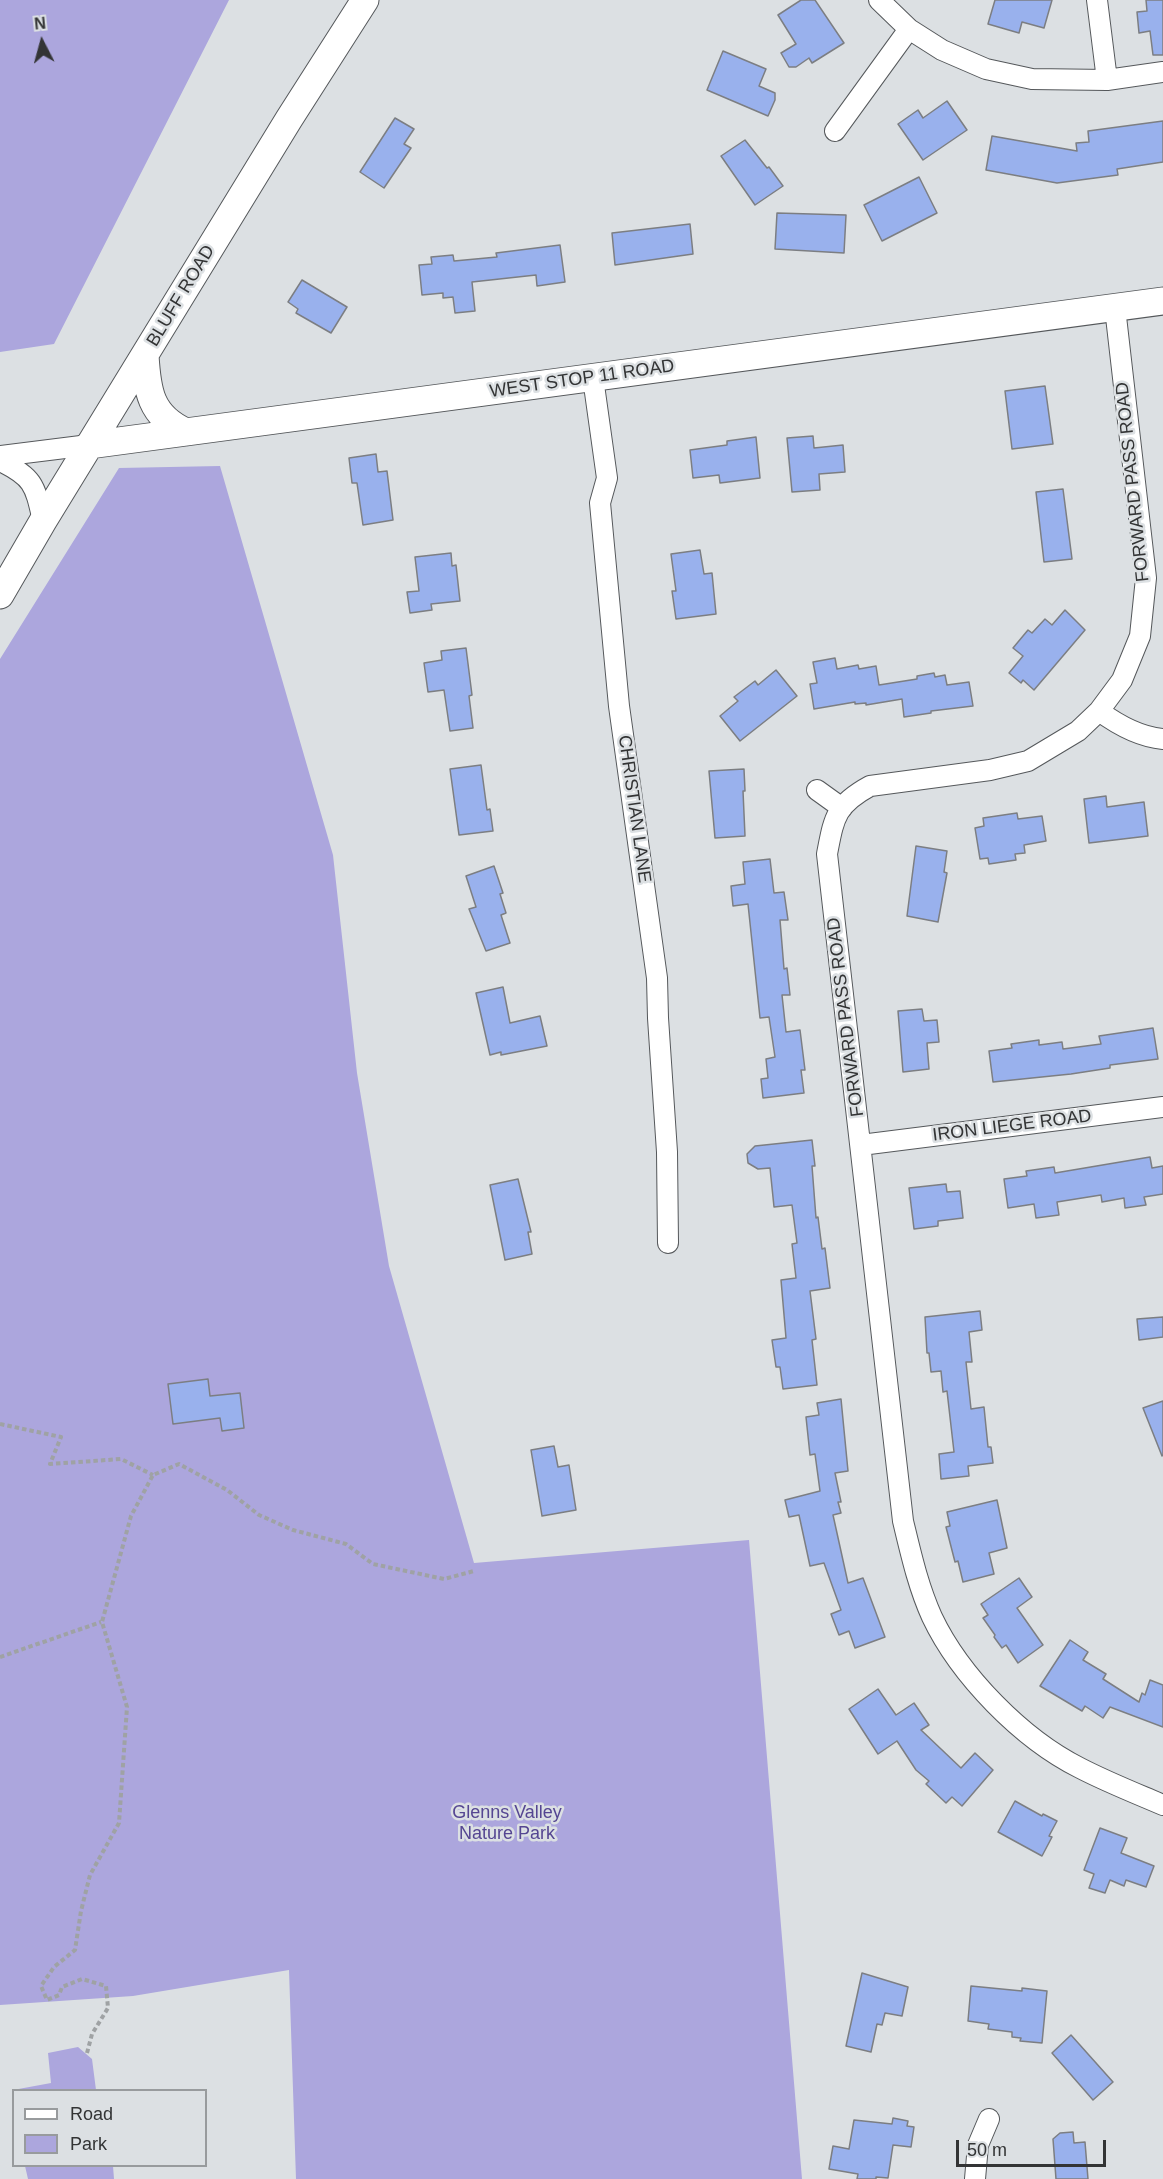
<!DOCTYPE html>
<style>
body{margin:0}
#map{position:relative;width:1163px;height:2179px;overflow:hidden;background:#dce0e3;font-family:Arial,sans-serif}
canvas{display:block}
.legend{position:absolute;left:12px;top:2089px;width:195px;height:78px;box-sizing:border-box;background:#dce0e3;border:2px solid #989b9d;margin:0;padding:8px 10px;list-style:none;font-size:18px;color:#333435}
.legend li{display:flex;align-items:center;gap:12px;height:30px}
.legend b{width:30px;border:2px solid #989b9d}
.north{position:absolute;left:12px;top:12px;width:60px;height:60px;-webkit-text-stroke:4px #dce0e3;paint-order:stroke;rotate:354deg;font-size:16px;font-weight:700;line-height:24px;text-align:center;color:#333435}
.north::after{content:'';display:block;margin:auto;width:21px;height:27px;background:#333435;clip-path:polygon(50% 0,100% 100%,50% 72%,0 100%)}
.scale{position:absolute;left:956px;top:2140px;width:150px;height:27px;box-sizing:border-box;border:3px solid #333435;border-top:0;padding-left:8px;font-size:18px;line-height:21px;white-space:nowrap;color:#333435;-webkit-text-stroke:4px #dce0e3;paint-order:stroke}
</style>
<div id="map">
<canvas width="1163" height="2179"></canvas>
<ul class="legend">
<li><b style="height:8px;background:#fff"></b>Road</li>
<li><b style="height:16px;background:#aca6dd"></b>Park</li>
</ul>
<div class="north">N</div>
<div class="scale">50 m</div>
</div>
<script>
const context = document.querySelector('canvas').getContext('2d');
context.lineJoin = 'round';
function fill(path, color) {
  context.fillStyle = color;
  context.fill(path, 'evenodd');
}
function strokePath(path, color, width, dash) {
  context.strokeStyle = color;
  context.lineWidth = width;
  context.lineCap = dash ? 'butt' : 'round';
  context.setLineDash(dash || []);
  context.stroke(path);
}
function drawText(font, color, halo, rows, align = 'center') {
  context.font = font + ' Arial,sans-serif';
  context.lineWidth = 5;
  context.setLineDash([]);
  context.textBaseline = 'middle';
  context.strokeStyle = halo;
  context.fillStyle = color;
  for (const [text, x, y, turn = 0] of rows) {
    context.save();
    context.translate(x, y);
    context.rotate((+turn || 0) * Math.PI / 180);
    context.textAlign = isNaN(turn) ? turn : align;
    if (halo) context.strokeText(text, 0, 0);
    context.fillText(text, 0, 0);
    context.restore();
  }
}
fill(new Path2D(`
 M0,0H229L54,344L0,352Z
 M220,466L333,855L357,1073L389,1266L474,1563L749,1540L802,2179H296L289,1970L133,1996L0,2005V659L119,468Z
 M78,2047L92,2059L96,2090H14L13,2095V2090L51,2083L48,2053Z
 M25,2166H113L114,2179H28Z`), '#aca6dd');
const building = new Path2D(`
 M801,0H815L844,43L812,63L809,58L796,67H789L781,53L796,44L778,15Z
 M995,0H1052L1044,28L1022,22L1019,33L988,24Z
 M1146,0H1163V55H1153L1150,31L1139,33L1137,12L1147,11Z
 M723,51L766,69L759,86L775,93V100L768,116L707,90Z
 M947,101L967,130L923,160L898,124L918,110L923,118Z
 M395,118L414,129L404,144L411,148L384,188L360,172Z
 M1163,121V162L1117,169L1118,175L1057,183L986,170L992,136L1077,151L1076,143L1089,142L1088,131Z
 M745,140L767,168L769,167L783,186L755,205L721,156Z
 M919,177L937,213L882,241L864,205Z
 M777,213L846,215L844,253L775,249Z
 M690,224L693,254L615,265L612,233Z
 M560,245L565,282L537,286L536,275L472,282L475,311L455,313L453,297L443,298V293L422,295L419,265L432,264L431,257L453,255L454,261L497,257L496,253Z
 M302,280L347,307L331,333L296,313L298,309L288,302Z
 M1045,386L1053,444L1012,449L1005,391Z
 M813,436L814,448L843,445L845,472L819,474L820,490L792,492L787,438Z
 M756,437L760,478L720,483L719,475L693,478L690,450L727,445V441Z
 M376,454L378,472L387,471L393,520L363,525L357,483H352L349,458Z
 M1063,489L1072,559L1044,562L1036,492Z
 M700,550L704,574L712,573L716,614L676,619L672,591H676L671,554Z
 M451,553L452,566L456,565L460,601L431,604L432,610L410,613L407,592L419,591L415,557Z
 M1065,610L1085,630L1034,690L1023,680L1021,683L1009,673L1023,656L1013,648L1028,630L1032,633L1045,619L1052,625Z
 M466,648L472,695L469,696L473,728L450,731L444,690L428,692L424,663L442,660L441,651Z
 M835,658L837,669L858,665L859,669L876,666L879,685L917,679V676L934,673L935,677L945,675L947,685L969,682L973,706L931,711V713L904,717L902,699L866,705V703L855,704V702L814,709L810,684L817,683L813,662Z
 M776,670L797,696L740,741L720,716L738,701L734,697L755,681L758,685Z
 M481,765L487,810L490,809L493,831L459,835L450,769Z
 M744,769L745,791H743L745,836L715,838L709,771Z
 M1106,796L1107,807L1144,802L1148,836L1089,843L1084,799Z
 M1017,813L1018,819L1042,816L1046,841L1024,845L1025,853L1015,854L1016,860L989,864L988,858L980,859L975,828L984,826L983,818Z
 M916,846L947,851L944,872L947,873L938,922L907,916Z
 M770,859L774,893L784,892L788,920H780L784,969L787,968L790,995H782L786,1032L800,1030L805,1070H801L804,1093L763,1098L761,1079L768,1078L766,1059L775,1057L769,1017L760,1018L748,904L733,906L731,886L745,884L743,862Z
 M494,866L503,893L500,894L506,913L501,915L510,943L486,951L469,909L476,907L466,876Z
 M503,987L510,1023L540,1016L547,1046L501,1055V1052L490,1055L476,993Z
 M922,1009L924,1021L937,1020L939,1042L927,1043L929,1069L903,1072L898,1011Z
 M1153,1028L1158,1059L1110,1065V1068L1071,1074L993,1082L989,1051L1012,1048L1011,1044L1039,1040V1045L1062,1042L1063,1049L1101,1044L1099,1036Z
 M812,1140L815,1166H812L816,1218L818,1217L822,1249L825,1248L830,1288L810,1291L816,1339L812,1340L817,1385L783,1389L780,1367H776L772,1340L786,1338L781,1280L796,1278L792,1244L797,1243L792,1205L774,1207L770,1168L758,1169L748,1163L747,1154L755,1146Z
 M1150,1157L1152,1168L1163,1166V1194L1144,1197L1146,1205L1125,1208L1124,1198L1102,1202L1101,1195L1057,1202L1059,1215L1036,1218L1034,1204L1008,1208L1004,1179L1027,1176L1026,1171L1054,1167L1055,1173Z
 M518,1179L531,1232H528L532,1254L505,1260L490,1185Z
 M946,1184L947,1192L960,1191L963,1218L938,1221V1226L914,1229L909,1188Z
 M980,1311L982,1330L969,1332L972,1362H966L971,1409L984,1407L988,1447H991L993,1463L968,1466L969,1476L941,1479L939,1454L954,1452L947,1391L943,1392L941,1371L931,1372L929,1353H927L925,1317Z
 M1163,1317V1337L1139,1340L1137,1319Z
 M208,1379L210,1396L240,1393L244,1428L222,1431L220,1418L173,1424L168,1384Z
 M841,1399L848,1471L835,1473L841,1502H838L841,1513L833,1515L848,1583L863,1578L885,1637L855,1648L849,1631L839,1635L831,1614L841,1610L824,1563L810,1566L799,1515L789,1517L785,1500L820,1491L815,1454L810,1455L806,1417L819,1415L817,1403Z
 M1163,1401V1455L1162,1456L1143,1408Z
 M554,1446L558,1467L569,1465L576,1510L542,1516L531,1450Z
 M997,1500L1007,1548L989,1553L994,1574L963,1582L958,1561L955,1562L946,1527L950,1526L947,1512Z
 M1019,1578L1032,1597L1017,1608L1043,1645L1018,1663L1006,1645L1002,1648L994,1637L995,1635L983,1618L988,1615L981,1604Z
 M1070,1640L1088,1652L1083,1660L1106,1674L1103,1679L1139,1702L1142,1693L1145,1695L1150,1680L1163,1685V1727L1110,1707L1103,1718L1085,1706L1082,1711L1040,1686Z
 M878,1689L896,1715L914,1703L929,1725L921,1730L961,1768L975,1753L993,1770L962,1806L952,1797L946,1803L926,1784L929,1781L916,1770L897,1741L878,1754L849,1709Z
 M1015,1801L1042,1816L1043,1814L1057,1821L1049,1836L1052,1837L1042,1856L998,1832Z
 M1100,1828L1127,1838L1121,1853L1154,1866L1146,1887L1126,1880L1124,1886L1110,1880L1105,1893L1089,1888L1094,1874L1084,1870Z
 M862,1973L908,1987L902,2016L885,2013L882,2025L877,2024L871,2052L846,2046Z
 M971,1986L1022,1991V1988L1047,1991L1042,2043L1020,2041L1021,2038L1012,2037V2032L988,2029L989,2024L968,2021Z
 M1071,2035L1113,2082L1093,2100L1052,2053Z
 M893,2118L908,2121L907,2126L914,2127L911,2147L893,2145L888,2178L876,2177V2179H857L858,2174L829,2169L833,2146L849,2149L854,2120L892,2124Z
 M1073,2132L1074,2143L1085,2142L1088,2179H1056L1053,2139L1060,2133Z`);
fill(building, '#99b1ed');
strokePath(building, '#7c7e82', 1.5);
const street = new Path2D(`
 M879,0L909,29L942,50L986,69L1032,79L1107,80L1163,72
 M1097,0L1107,80
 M835,131L909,29
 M1115,308L1146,578L1140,636L1122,680L1099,711L1078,731L1028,761L990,770L870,786C835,805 834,818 827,854L903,1521C911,1554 918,1586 932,1617C960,1676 1022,1739 1080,1768C1107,1782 1135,1793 1163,1805
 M593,378L607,478L600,503L619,706L657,978L658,1018L667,1152L668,1243
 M0,456L89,445
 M0,461C34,477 35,486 43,521
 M1099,711C1118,725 1140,737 1163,739
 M817,790L842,808
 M861,1145L1163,1107
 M975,2179L978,2145L989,2119`);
const secondary = new Path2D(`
 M145,355C147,390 150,416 186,432
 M89,445L1163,301
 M0,595L43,521L289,119L365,0`);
strokePath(street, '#55585b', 22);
strokePath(secondary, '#55585b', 29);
strokePath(new Path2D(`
 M0,1424L61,1437L50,1464L121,1459L153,1475
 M0,1657L101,1622
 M87,2053L92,2034L108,2008L106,1986L82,1979L62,1987L59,1995L47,2000L41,1986L54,1967L75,1950L81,1911L90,1875L119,1823L127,1707L102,1622L131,1516L153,1475L179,1464L227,1490L259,1515L293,1530L346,1544L373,1564L444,1579L474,1571`), '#9fa2a4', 4, [4.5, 3]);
strokePath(street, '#fff', 20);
strokePath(secondary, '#fff', 27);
drawText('18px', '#333435', '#dce0e3', [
 ["BLUFF ROAD",181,296,-59],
 ["WEST STOP 11 ROAD",582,379,-8],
 ["FORWARD PASS ROAD",1133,482,-96],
 ["CHRISTIAN LANE",634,809,82],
 ["FORWARD PASS ROAD",846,1017,-97],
 ["IRON LIEGE ROAD",1012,1126,-7]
]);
drawText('18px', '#554692', '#dce0e3', [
 ["Glenns Valley",507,1813],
 ["Nature Park",507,1834]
]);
</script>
